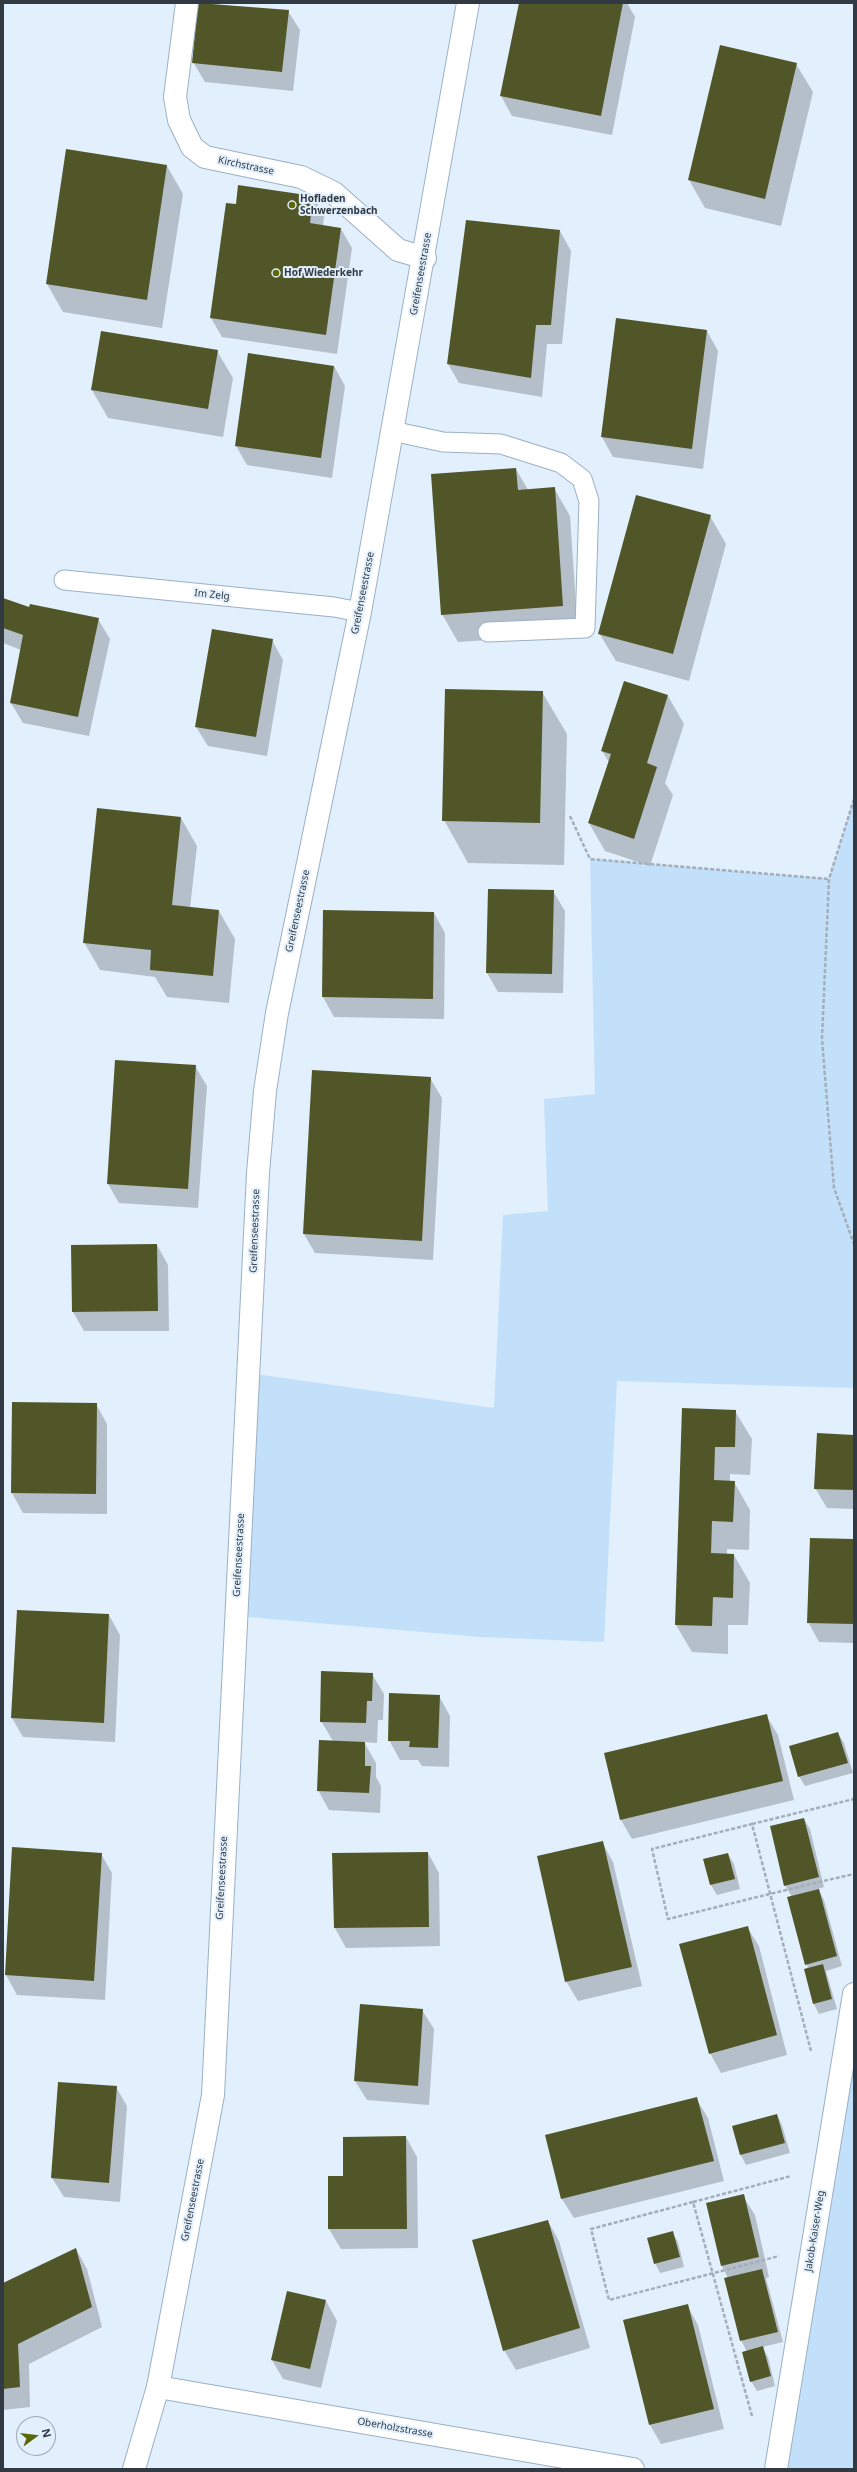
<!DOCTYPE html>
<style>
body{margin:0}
#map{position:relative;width:857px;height:2472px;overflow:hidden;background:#e2effc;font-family:"Noto Sans",sans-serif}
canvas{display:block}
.frame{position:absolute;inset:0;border:4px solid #313a43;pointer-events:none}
.north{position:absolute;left:16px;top:2416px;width:40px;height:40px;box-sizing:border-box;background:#e2effc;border:1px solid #9ba7b2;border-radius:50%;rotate:75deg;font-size:11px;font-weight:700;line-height:16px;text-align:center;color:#313a43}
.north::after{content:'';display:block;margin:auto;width:14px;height:18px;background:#5d6708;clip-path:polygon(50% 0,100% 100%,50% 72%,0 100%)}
</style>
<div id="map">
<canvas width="857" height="2472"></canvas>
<div class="frame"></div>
<div class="north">N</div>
</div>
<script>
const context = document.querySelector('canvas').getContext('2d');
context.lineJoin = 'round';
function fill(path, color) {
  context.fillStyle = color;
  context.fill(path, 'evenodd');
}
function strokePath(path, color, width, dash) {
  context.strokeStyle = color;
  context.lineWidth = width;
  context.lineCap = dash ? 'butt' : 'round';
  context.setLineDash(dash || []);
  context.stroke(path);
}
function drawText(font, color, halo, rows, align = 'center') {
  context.font = font + ' "Noto Sans",sans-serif';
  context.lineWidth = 4;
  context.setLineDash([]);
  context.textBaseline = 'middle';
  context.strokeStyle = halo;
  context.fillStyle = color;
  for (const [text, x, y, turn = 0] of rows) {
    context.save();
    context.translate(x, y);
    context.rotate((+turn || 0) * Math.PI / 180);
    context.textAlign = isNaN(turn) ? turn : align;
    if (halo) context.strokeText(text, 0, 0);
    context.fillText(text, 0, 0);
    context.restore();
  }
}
fill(new Path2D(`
 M854,799V1388L617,1381L604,1642L480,1637L236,1616L249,1373L494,1408L503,1215L548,1211L544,1099L595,1094L590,859L829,879Z
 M854,1994V2469H776Z`), '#c3e0fb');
fill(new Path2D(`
 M199,3L288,11L300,30L293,91L205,82L193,62Z
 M520,3H627L635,17L612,135L512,116L501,96Z
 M796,64L813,92L781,226L705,208L689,180Z
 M67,150L167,166L183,194L162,328L63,312L47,284Z
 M313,197L324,216L323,226L341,229L352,248L337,354L222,337L211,318L236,206Z
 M560,231L571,251L562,344H547L542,397L459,383L448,364Z
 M707,331L718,351L703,469L613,457L602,437Z
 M217,351L233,378L223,437L108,418L92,390Z
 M334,366L345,386L332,478L247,465L236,446Z
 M516,469L528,490L554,488L570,516L578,634L458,642L442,614Z
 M710,516L726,544L689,681L616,661L599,633Z
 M3,599L30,608L98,619L110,639L89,736L23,723L11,703L21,650L3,643Z
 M272,640L283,660L267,756L208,746L196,727Z
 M542,692L567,734L564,865L468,863L444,820Z
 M668,696L684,724L665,783L673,795L650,866L605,851L589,823L609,762L602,751Z
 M181,818L197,846L190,908L219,911L235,939L229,1003L167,997L155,977L100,970L84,942Z
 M553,891L565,911L563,993L498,992L487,973Z
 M324,911L434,913L445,933L444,1019L334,1017L323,997Z
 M195,1066L207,1086L198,1208L119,1203L108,1184Z
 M430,1078L442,1098L433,1260L315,1253L304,1234Z
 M157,1245L168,1265L169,1331H84L73,1312Z
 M13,1403L96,1404L107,1424V1514L23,1513L12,1493Z
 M683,1409L735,1411L752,1439L750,1475L730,1474V1482H734L750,1510L749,1550L727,1549V1554L734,1555L750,1583L748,1625H728V1654L692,1652L676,1625Z
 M854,1436V1509L827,1508L815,1488Z
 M854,1540V1643L819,1642L808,1622Z
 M109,1615L120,1635L115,1742L23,1737L12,1718Z
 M372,1674L384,1694L383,1720H378L377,1743L364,1742L376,1763V1777L381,1786L380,1813L329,1810L318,1790L333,1741L321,1721Z
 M439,1696L450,1716L449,1767L422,1766L418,1760H400L389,1740Z
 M766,1715L778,1735L794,1800L632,1839L621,1820Z
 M838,1733L844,1743L853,1773L805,1786L799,1776Z
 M804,1819L810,1829L824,1887L818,1889L824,1900L842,1966L826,1971L837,2009L819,2014L814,2004L808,1969L792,1897L785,1885Z
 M602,1842L613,1862L642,1986L578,2001L566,1981Z
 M13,1848L101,1854L112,1873L105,2000L17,1995L6,1975Z
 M428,1853L439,1873L440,1946L346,1948L335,1928Z
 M728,1854L734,1864L740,1889L717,1895L711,1885L704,1860Z
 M747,1927L759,1946L787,2055L721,2073L710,2053Z
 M422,2010L434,2029L429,2105L367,2100L355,2081Z
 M116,2087L127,2106L120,2202L64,2197L52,2178Z
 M696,2098L708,2118L724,2181L574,2218L562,2199L546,2136Z
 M777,2115L782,2125L790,2153L746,2165L741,2155L733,2127Z
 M406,2137L417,2157L418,2248L341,2249L329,2229L344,2177Z
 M743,2196L755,2215L769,2277L766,2278L783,2342L762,2347L768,2357L775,2386L757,2391L751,2381L747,2352L741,2340L728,2278L722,2266L707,2204Z
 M548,2221L559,2241L590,2348L516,2370L504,2350Z
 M672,2232L678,2242L684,2267L660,2273L655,2263Z
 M76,2249L87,2269L102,2327L29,2364L30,2407L3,2410V2284Z
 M326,2301L337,2321L321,2388L283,2379L272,2360Z
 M687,2305L698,2325L724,2429L661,2444L650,2425Z`), '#0003');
fill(new Path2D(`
 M198,3L289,10L282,72L192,63Z
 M519,3H623L601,116L500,96Z
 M720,45L797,63L765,199L688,180Z
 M66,149L167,165L147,300L46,284Z
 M238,185L313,196L310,223L341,228L326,335L210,318L226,203L236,204Z
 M466,220L560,230L551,325H536L531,378L447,364Z
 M616,318L707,330L692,449L601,437Z
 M101,331L218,350L208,409L91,390Z
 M248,353L334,366L321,458L235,446Z
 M516,468L518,490L555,487L563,606L441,615L431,474Z
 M636,495L711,515L673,654L598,634Z
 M3,598L29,607L30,604L99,618L78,717L10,703L23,635L3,628Z
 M212,629L273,639L256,737L195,727Z
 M624,681L668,695L647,763L657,767L634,839L588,823L611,754L601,751Z
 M445,689L543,691L540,823L442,821Z
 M97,808L181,817L172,905L219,910L213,976L150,970L151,950L83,943Z
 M488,889L554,890L552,974L486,973Z
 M323,910L434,912L433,999L322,997Z
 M115,1060L196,1065L188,1189L107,1184Z
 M312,1070L431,1077L422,1241L303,1234Z
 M157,1244L158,1311L72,1312L71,1245Z
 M12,1402L97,1403L96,1494L11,1493Z
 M682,1408L736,1410L735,1447H715L714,1480L735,1481L733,1522L712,1521L711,1553L734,1554L733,1598L713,1597L712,1626L675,1625Z
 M817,1433L854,1435V1490L814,1489Z
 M810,1538L854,1539V1624L807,1623Z
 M17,1610L109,1614L104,1723L11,1718Z
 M321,1671L373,1673L372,1701H367L366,1723L320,1722Z
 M389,1693L440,1695L438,1748L409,1747L410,1741H388Z
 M767,1714L783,1781L620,1820L604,1753Z
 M838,1732L848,1763L798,1777L789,1746Z
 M319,1740L365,1742V1766H371L369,1793L317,1791Z
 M804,1818L819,1877L784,1886L770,1826Z
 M603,1841L632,1967L565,1982L537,1856Z
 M12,1847L102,1853L94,1981L5,1975Z
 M428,1852L429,1927L334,1928L332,1853Z
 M728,1853L735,1879L710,1885L703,1859Z
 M819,1889L837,1956L805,1965L787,1897Z
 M748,1926L777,2035L709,2054L679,1944Z
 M823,1964L832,1999L813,2004L804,1969Z
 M360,2004L423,2009L418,2086L354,2081Z
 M58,2082L117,2086L109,2183L51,2178Z
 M697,2097L714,2161L561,2199L545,2135Z
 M777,2114L785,2143L740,2155L732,2126Z
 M406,2136L407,2229H328V2176H343V2137Z
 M744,2194L759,2257L721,2266L706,2203Z
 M548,2220L580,2328L503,2351L472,2240Z
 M673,2231L680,2257L654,2264L647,2238Z
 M76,2248L92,2307L18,2344L20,2387L3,2389V2283Z
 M762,2269L778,2332L740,2341L724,2278Z
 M287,2291L326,2300L310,2369L271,2360Z
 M688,2304L714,2409L649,2425L623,2320Z
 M763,2346L771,2376L750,2382L742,2352Z`), '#505628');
const service = new Path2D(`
 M392,431L443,442L501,444L561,463L582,479L589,501L585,628L488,632
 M64,580L334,607L360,612`);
const minor = new Path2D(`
 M187,3L175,97L179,120L192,147L205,157L301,177L334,193L398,250L425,258
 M158,2387L633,2469
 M776,2469L854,1994`);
const tertiary = new Path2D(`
 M134,2469L158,2387L213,2095L258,1173L265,1091L277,1013L360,612L468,3`);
strokePath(service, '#9bb0c5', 21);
strokePath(minor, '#9bb0c5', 24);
strokePath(tertiary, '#9bb0c5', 24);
strokePath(new Path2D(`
 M854,799L829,879L822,1039L834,1188L854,1244
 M570,816L590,859L829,879
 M752,1824L854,1799
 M811,2051L752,1824L652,1849L668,1919C730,1904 792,1888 854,1874
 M693,2202L791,2176
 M752,2416L693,2202L591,2229L609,2300C666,2285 723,2271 779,2256`), '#a3aeba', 2.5, [4, 2]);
strokePath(service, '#fff', 19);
strokePath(minor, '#fff', 22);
strokePath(tertiary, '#fff', 22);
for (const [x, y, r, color] of [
 [292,205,4,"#5d6708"],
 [276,273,4,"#5d6708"]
]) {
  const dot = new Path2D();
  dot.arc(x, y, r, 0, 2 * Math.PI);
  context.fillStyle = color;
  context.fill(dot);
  strokePath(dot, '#e2effc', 1.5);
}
drawText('10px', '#313a43', '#e2effc', [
 ["Kirchstrasse",246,166,12],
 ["Greifenseestrasse",421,274,-80],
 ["Greifenseestrasse",363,593,-79],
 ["Im Zelg",212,595,6],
 ["Greifenseestrasse",298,911,-78],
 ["Greifenseestrasse",255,1231,-88],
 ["Greifenseestrasse",239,1555,-87],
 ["Greifenseestrasse",222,1878,-87],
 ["Greifenseestrasse",193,2200,-79],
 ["Jakob-Kaiser-Weg",815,2231,-81],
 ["Oberholzstrasse",395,2428,10]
]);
drawText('bold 10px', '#313a43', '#e2effc', [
 ["Hofladen",300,199],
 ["Schwerzenbach",300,211],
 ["Hof Wiederkehr",284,273]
], 'left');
</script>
